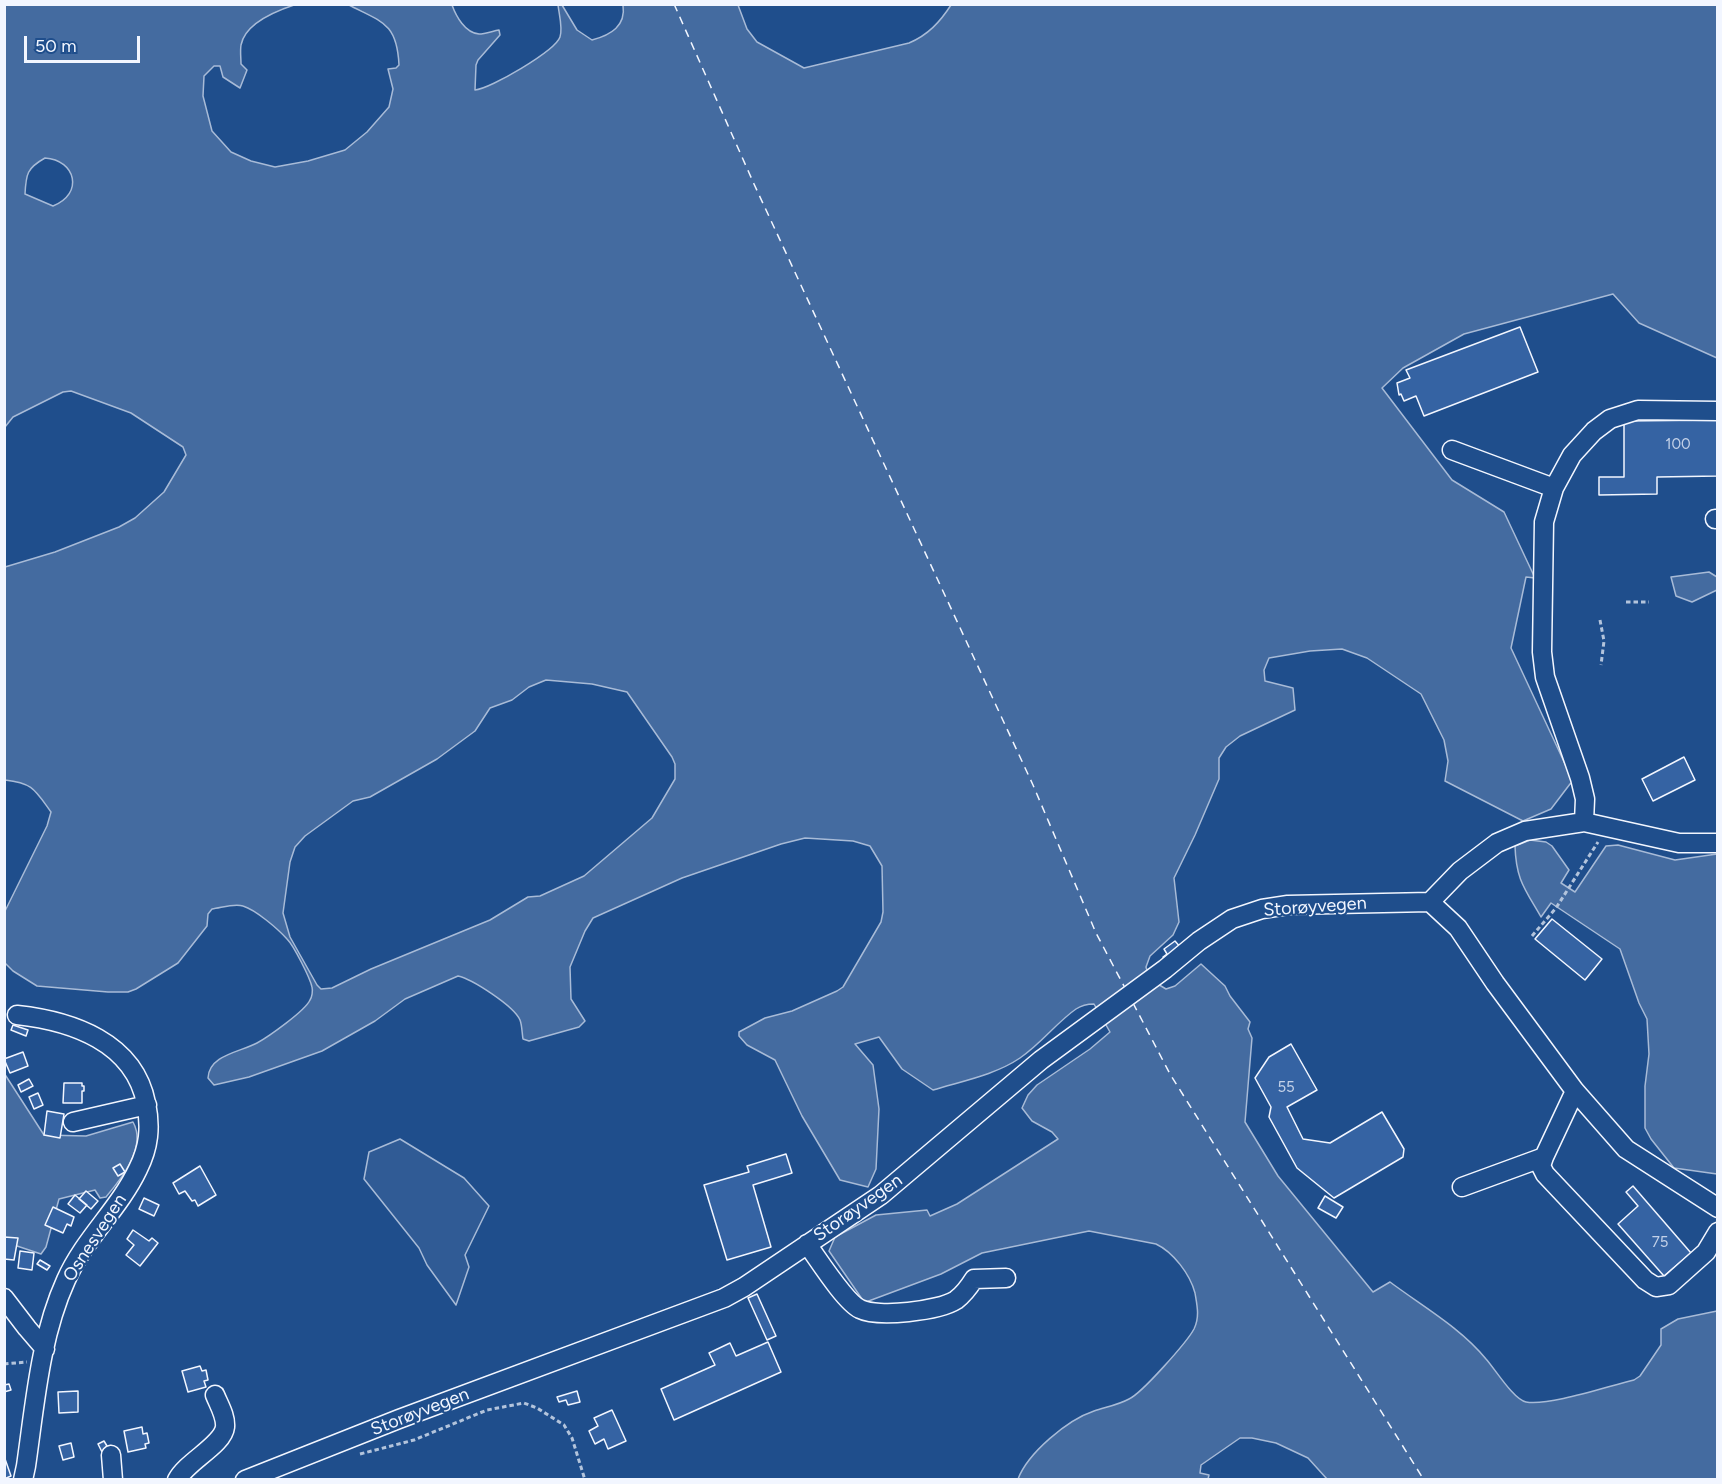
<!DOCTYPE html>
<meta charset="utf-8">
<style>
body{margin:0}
#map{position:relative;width:1722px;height:1484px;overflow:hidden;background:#1f4e8c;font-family:Figtree,sans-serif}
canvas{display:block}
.frame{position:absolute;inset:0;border:6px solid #f2f6ff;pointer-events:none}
.scale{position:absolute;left:24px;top:36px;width:116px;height:27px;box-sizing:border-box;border:3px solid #f2f6ff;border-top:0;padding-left:8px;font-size:18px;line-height:21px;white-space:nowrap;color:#f2f6ff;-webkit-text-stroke:4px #1f4e8c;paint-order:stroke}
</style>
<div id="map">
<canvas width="1722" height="1484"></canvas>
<div class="frame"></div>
<div class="scale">50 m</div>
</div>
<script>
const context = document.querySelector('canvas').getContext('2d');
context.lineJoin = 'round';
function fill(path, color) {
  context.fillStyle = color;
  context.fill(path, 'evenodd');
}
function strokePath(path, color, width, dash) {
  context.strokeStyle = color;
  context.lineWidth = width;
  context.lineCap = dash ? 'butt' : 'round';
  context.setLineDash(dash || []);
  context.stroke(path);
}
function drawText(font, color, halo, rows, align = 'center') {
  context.font = font + ' Figtree,sans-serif';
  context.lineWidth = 4.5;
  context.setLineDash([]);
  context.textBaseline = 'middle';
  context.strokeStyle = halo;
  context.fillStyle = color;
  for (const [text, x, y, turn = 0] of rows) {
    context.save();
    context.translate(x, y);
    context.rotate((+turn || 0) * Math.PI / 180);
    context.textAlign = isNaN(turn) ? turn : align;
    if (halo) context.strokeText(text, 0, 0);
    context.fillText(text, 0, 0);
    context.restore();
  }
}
const built = new Path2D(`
 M400,1139L464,1178L489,1206L465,1255L469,1267L456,1305L427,1265L419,1248L364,1179L369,1152Z`);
fill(built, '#305b95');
strokePath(built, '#a8bbd7', 1.5);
const water = new Path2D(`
 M5,5H294C276,11 245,24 241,45C240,51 241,58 241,64L247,70L240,88L223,77L220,66H214L204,76L203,96L212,131L231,152L251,161L275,167L308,161L345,150L367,132L389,107L393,89L388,69L396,68L399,65C397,23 382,22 349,5H452C456,16 465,33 479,34C485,34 493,31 499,30L500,35L478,60L476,65L475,90C490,89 555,51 560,37C563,28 559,14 558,5H562L577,30L592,40C611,35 626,26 623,5H738L747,29L757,42L804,68L909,43C928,35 940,22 951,5H1717V358L1639,323L1613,294L1464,334L1403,368L1382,388L1452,480L1504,512L1535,578L1526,577L1511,648L1573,781L1578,780L1570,784L1551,809L1523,821L1445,781L1448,761L1444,740L1421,694L1367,658L1342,649L1310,651L1269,658L1264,670L1265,681L1293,688L1295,710L1240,736L1226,747L1219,758V779L1195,835L1174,878L1179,922L1173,935L1150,956L1146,967L1148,974L1156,983L1166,989L1175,986L1201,964L1225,986L1230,996L1250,1022L1248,1029L1252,1038L1245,1122L1278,1176L1373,1292L1390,1282C1422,1306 1461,1328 1486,1359C1495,1369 1514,1400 1526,1402C1550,1406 1608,1386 1634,1380L1640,1376L1661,1345V1329L1678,1319L1717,1311V1479H1327L1308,1458L1276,1443L1252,1438H1240L1201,1465L1200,1473L1209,1475L1208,1479H1018C1028,1453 1067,1420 1094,1411C1106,1407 1118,1405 1129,1399C1142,1393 1187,1342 1194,1329C1200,1317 1197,1305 1195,1293C1190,1274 1173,1252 1156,1244L1089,1231L982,1253L941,1274L866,1302L862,1299L829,1251L835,1237L876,1215L927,1210L930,1216L957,1204L1058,1139L1052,1132L1032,1121L1022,1108L1028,1095L1037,1085L1090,1049L1110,1032L1094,1004C1087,1004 1082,1005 1076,1009C1057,1022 1041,1044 1020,1058C995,1075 962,1081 933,1090L902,1069L879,1037L855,1044L873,1065L879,1109L876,1169L868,1187L840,1180L802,1116L775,1060L747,1045L739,1036V1032L765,1018L792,1011L837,991L843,987L881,922L883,912L882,866L870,846L853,841L805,838L781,844L682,878L593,918L585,931L570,967L571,999L585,1021L579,1027L529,1041L523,1039C522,1033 522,1025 520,1020C514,1006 472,979 458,976L405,999L375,1021L322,1051L249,1077L214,1085L208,1078C209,1055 240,1052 257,1043C268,1037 305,1011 310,1000C312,997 313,991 312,987C310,978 294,946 287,939C278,929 256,910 243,906C234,903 221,908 212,909L208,914L207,926L178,963L136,989L128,992H108L37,986L13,971L5,963V911L47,826L51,812C35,790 33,783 5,780V567L55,552L119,527L135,518L164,492L186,455L183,447L131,413L71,391L63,392L13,417L5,427ZM45,158C76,160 84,194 53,206L25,194C26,174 27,168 45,158ZM546,680L592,684L627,692L672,757L675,764V779L652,818L584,876L540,896L528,897L490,920L371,969L332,988L321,989L317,985L290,937L283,913L290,862L295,847L305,836L353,801L370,797L437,759L475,731L490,708L512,700L529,687Z
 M1709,572L1717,577V590L1692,602L1676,596L1671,577Z
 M1530,840L1546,842L1552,846L1569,870L1561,883L1575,892L1606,846L1618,845L1675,860L1717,854V1174L1674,1168L1651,1139L1645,1128V1086L1649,1054L1647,1019L1639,1003L1620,949L1551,903L1541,917C1525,889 1516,880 1515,846Z
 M4,1073L44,1135L86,1136L133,1122C147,1147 122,1178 106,1197L100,1198L95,1190L59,1199L46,1247L41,1254L5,1242Z`);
fill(water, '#446ba0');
strokePath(water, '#a8bbd7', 1.5);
strokePath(new Path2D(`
 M674,4L754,184L1033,785L1096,933L1125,988
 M1133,1003L1170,1074L1424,1480`), '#f2f6ff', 1.5, [8, 6]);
const building = new Path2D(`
 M1520,327L1538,372L1424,416L1416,396L1404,401L1401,394L1399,395L1397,383L1410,378L1406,370Z
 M1718,420V476L1657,477V494L1599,495V477H1624V421Z
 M1684,757L1695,780L1653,801L1642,779Z
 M1552,919L1602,959L1585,980L1535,939Z
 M1175,941L1181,948L1167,962L1163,957L1167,954L1164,949Z
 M13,1025L28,1030L26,1036L11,1030Z
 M1291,1044L1317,1090L1287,1107L1303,1139L1330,1143L1382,1112L1404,1149L1403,1157L1334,1198L1297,1168L1269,1117L1271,1107L1255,1078L1269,1057Z
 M23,1052L28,1066L10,1073L4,1059Z
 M29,1079L33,1086L21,1092L18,1085Z
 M64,1083H82V1086H84V1091H82V1103H63Z
 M38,1093L43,1105L34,1109L29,1097Z
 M47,1111L64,1114L60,1138L44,1135Z
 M786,1154L792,1173L753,1185L771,1247L727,1260L704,1185L749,1172L747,1166Z
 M120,1164L125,1172L118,1176L113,1168Z
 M200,1166L216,1195L198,1206L195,1200L192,1201L185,1191L179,1194L173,1183Z
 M1633,1186L1691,1253L1664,1276L1618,1224L1638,1206L1626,1192Z
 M86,1191L98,1201L91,1209L79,1199Z
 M75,1195L87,1205L80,1213L68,1204Z
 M1325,1196L1343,1207L1336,1218L1318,1208Z
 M144,1198L159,1205L154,1216L139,1209Z
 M53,1207L74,1217L71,1226L67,1224L63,1233L45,1225Z
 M133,1230L149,1241L152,1238L158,1243L140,1266L126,1255L134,1245L127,1239Z
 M4,1237L18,1238L14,1260L4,1259Z
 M20,1251L34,1253L32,1270L18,1268Z
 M40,1260L50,1266L47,1270L37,1264Z
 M757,1294L776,1336L767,1340L748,1298Z
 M768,1342L781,1372L674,1420L661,1389L715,1365L709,1353L730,1343L736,1356Z
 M200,1366L202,1371L206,1370L208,1380L204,1381L206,1387L188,1392L182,1371Z
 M9,1384L11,1390L4,1392V1385Z
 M78,1391V1412L59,1413L58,1392Z
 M577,1391L580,1402L568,1405L566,1400L559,1402L557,1397Z
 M612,1410L626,1441L608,1449L604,1439L595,1444L589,1431L598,1426L594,1418Z
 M142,1427L143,1434L147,1433L149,1443L145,1444L146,1448L128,1452L124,1431Z
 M104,1441L110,1451L103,1454L98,1444Z
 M71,1443L74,1457L63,1460L59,1446Z
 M4,1456L11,1476L4,1479Z`);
fill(building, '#3563a3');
strokePath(building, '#f2f6ff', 1.5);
const minor = new Path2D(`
 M1452,450L1554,488
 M1715,519H1718
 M1584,822L1585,799L1580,778L1545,677L1542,652L1544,522L1554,488L1572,455L1594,431L1610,419L1638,410L1718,411
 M1430,902L1458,928L1495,983L1575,1091L1626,1149L1718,1208
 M17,1015C72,1021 134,1042 146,1103C151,1127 149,1147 138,1169C119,1209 84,1239 66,1280C40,1337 35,1404 26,1466L23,1480
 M1575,1091L1544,1157L1541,1166L1545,1174L1645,1280L1656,1287L1669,1285L1706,1252L1718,1232
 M73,1122L147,1105
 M1462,1187L1544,1157
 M807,1244C818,1259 845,1302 860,1309C878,1318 939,1311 956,1300C964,1294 969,1287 974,1279L1006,1278
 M4,1298L27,1328L45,1349
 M111,1455L113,1480
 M177,1480C187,1461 223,1445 225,1427C226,1416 219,1405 215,1395
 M245,1480L399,1419L724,1298L744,1287L881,1195L1041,1060L1165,969L1199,941L1232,919L1262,909L1288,905L1430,902L1460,871L1497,843L1525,831L1584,822L1679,843H1718`);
strokePath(minor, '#f2f6ff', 21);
strokePath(new Path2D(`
 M1626,602H1649
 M1600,620L1604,641L1601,665
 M1532,936L1556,908L1598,842
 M4,1364L27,1362
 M360,1454L414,1440L487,1410L524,1403L537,1408L564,1425L572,1438L585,1480`), '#b3c4dc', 3, [4.5, 3]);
strokePath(minor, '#1f4e8c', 18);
drawText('15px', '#c3d1e8', null, [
 ["100",1678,445],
 ["55",1286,1088],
 ["75",1660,1243]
]);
drawText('18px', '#f2f6ff', '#1f4e8c', [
 ["Storøyvegen",1315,907,-4],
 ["Storøyvegen",858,1208,-35],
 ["Osnesvegen",95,1238,-57],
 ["Storøyvegen",420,1412,-21]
]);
</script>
